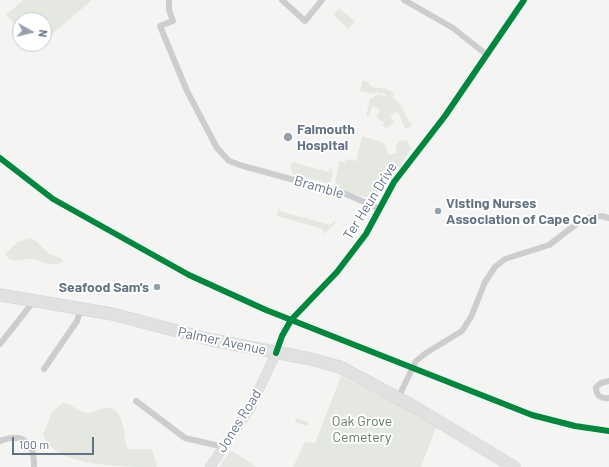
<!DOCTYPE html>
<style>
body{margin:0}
#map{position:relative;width:609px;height:467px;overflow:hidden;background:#f4f5f3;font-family:Barlow,sans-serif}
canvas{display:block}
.north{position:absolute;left:12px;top:12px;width:40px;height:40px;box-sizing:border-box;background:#fff;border:1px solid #c1c7ce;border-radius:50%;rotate:98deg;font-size:11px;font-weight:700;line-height:16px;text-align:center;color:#647384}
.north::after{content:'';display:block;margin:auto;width:14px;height:18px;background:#96a0ab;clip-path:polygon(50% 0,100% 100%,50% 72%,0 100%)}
.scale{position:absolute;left:12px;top:437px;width:82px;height:18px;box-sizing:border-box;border:2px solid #647384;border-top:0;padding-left:5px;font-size:12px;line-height:14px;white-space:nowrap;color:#647384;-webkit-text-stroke:3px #fff;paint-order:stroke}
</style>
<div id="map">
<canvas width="609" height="467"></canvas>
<div class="north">N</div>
<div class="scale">100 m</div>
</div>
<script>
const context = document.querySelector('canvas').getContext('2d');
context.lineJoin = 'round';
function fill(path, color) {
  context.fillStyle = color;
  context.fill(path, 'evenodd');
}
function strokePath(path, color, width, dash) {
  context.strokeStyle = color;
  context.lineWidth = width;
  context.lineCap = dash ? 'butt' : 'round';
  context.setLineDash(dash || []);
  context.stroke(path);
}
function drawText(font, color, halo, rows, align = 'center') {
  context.font = font + ' Barlow,sans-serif';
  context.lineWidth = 4;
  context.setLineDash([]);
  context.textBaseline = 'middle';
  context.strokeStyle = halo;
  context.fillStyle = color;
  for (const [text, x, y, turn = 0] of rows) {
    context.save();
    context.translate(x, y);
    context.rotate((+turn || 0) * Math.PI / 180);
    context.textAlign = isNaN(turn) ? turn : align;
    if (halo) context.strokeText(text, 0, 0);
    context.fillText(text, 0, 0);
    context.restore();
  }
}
fill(new Path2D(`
 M23,0H92L44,41V20H20V30L6,15Z
 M341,6L340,9L355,21L348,29L333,15Z
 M363,80L369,83L371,87C381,89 383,86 394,93L393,98L399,103L410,123L413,121L411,127L405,129L398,112L390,116L394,123L386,128L383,126L384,122L376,118L380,110L373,106L368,117L366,116L370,99L375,96L378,97L377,94L385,96L386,94L376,92L375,94L360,91Z
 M362,136L384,143L389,155L396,153C395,144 399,138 408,141L411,149L389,182L372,200C364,196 338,190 335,184L339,161L345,162L346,159L356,161Z
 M292,162L329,172L330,166L333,173L330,184L293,174L290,168Z
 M279,206L280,211L331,225L334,221L335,224L324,234L323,229L277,216Z
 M29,238C38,240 40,246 47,252C52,256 60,256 63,261C55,269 42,261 33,259C24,257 15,265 6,256V253L18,242Z
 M341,376L437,425L421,467H293L305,442L315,443Z
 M63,403C73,403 77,413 88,413C94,413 100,409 105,408C125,405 123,436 127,447L129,449H150L153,452L157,467C121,467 55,467 43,435L52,412Z
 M296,418L308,422V426L295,422Z
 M231,450L257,467H219Z`), '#e4e8e1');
const secondary = new Path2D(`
 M210,467L251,407L276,353`);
const highway = new Path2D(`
 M0,295L112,314L212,340L311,359L340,367L413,406L514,467`);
strokePath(secondary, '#d1d3d3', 10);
strokePath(highway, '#d1d2d2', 13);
strokePath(new Path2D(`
 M169,0V10L173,21L160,26L187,91L217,148L229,161L243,166L346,194L380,209
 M282,0L305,21L322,0
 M404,0L453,28L487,55
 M0,344L34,301
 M276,353L282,336L291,320L337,272L366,234L394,182L445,116L524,0
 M44,369L77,321L81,308
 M609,381L601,383L596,387C596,396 601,399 609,398
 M398,398L416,361L426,353L462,331L471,317L485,282L495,267L505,259L549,245L583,219L602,216L609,218
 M136,401L185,438L224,447
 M0,441C23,432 35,443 34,467`), '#cccdce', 6);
strokePath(secondary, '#e0e1e1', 9);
strokePath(highway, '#e0e1e1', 12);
strokePath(new Path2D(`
 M0,158L53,199L189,275L266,310L532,415L575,426L609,431
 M276,353L282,336L291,320L337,272L366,234L394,182L445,116L524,0`), '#00873e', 6);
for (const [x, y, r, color] of [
 [288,137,5,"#96a0ab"],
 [438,211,4,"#96a0ab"],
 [157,287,4,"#96a0ab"]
]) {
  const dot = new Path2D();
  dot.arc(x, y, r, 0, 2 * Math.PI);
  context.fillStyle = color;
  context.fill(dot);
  strokePath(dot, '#fff', 1.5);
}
drawText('bold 14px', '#647384', '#fff', [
 ["Falmouth",297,129],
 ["Hospital",297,145],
 ["Visting Nurses",446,203],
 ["Association of Cape Cod",446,219],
 ["Seafood Sam's",149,287,"right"]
], 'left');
drawText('14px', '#647384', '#fff', [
 ["Bramble",319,187,16],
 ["Ter Heun Drive",370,201,-58],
 ["Palmer Avenue",222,341,12],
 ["Jones Road",239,421,-58]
]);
drawText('14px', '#667b63', '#fff', [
 ["Oak Grove",362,421],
 ["Cemetery",362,437]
]);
</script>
